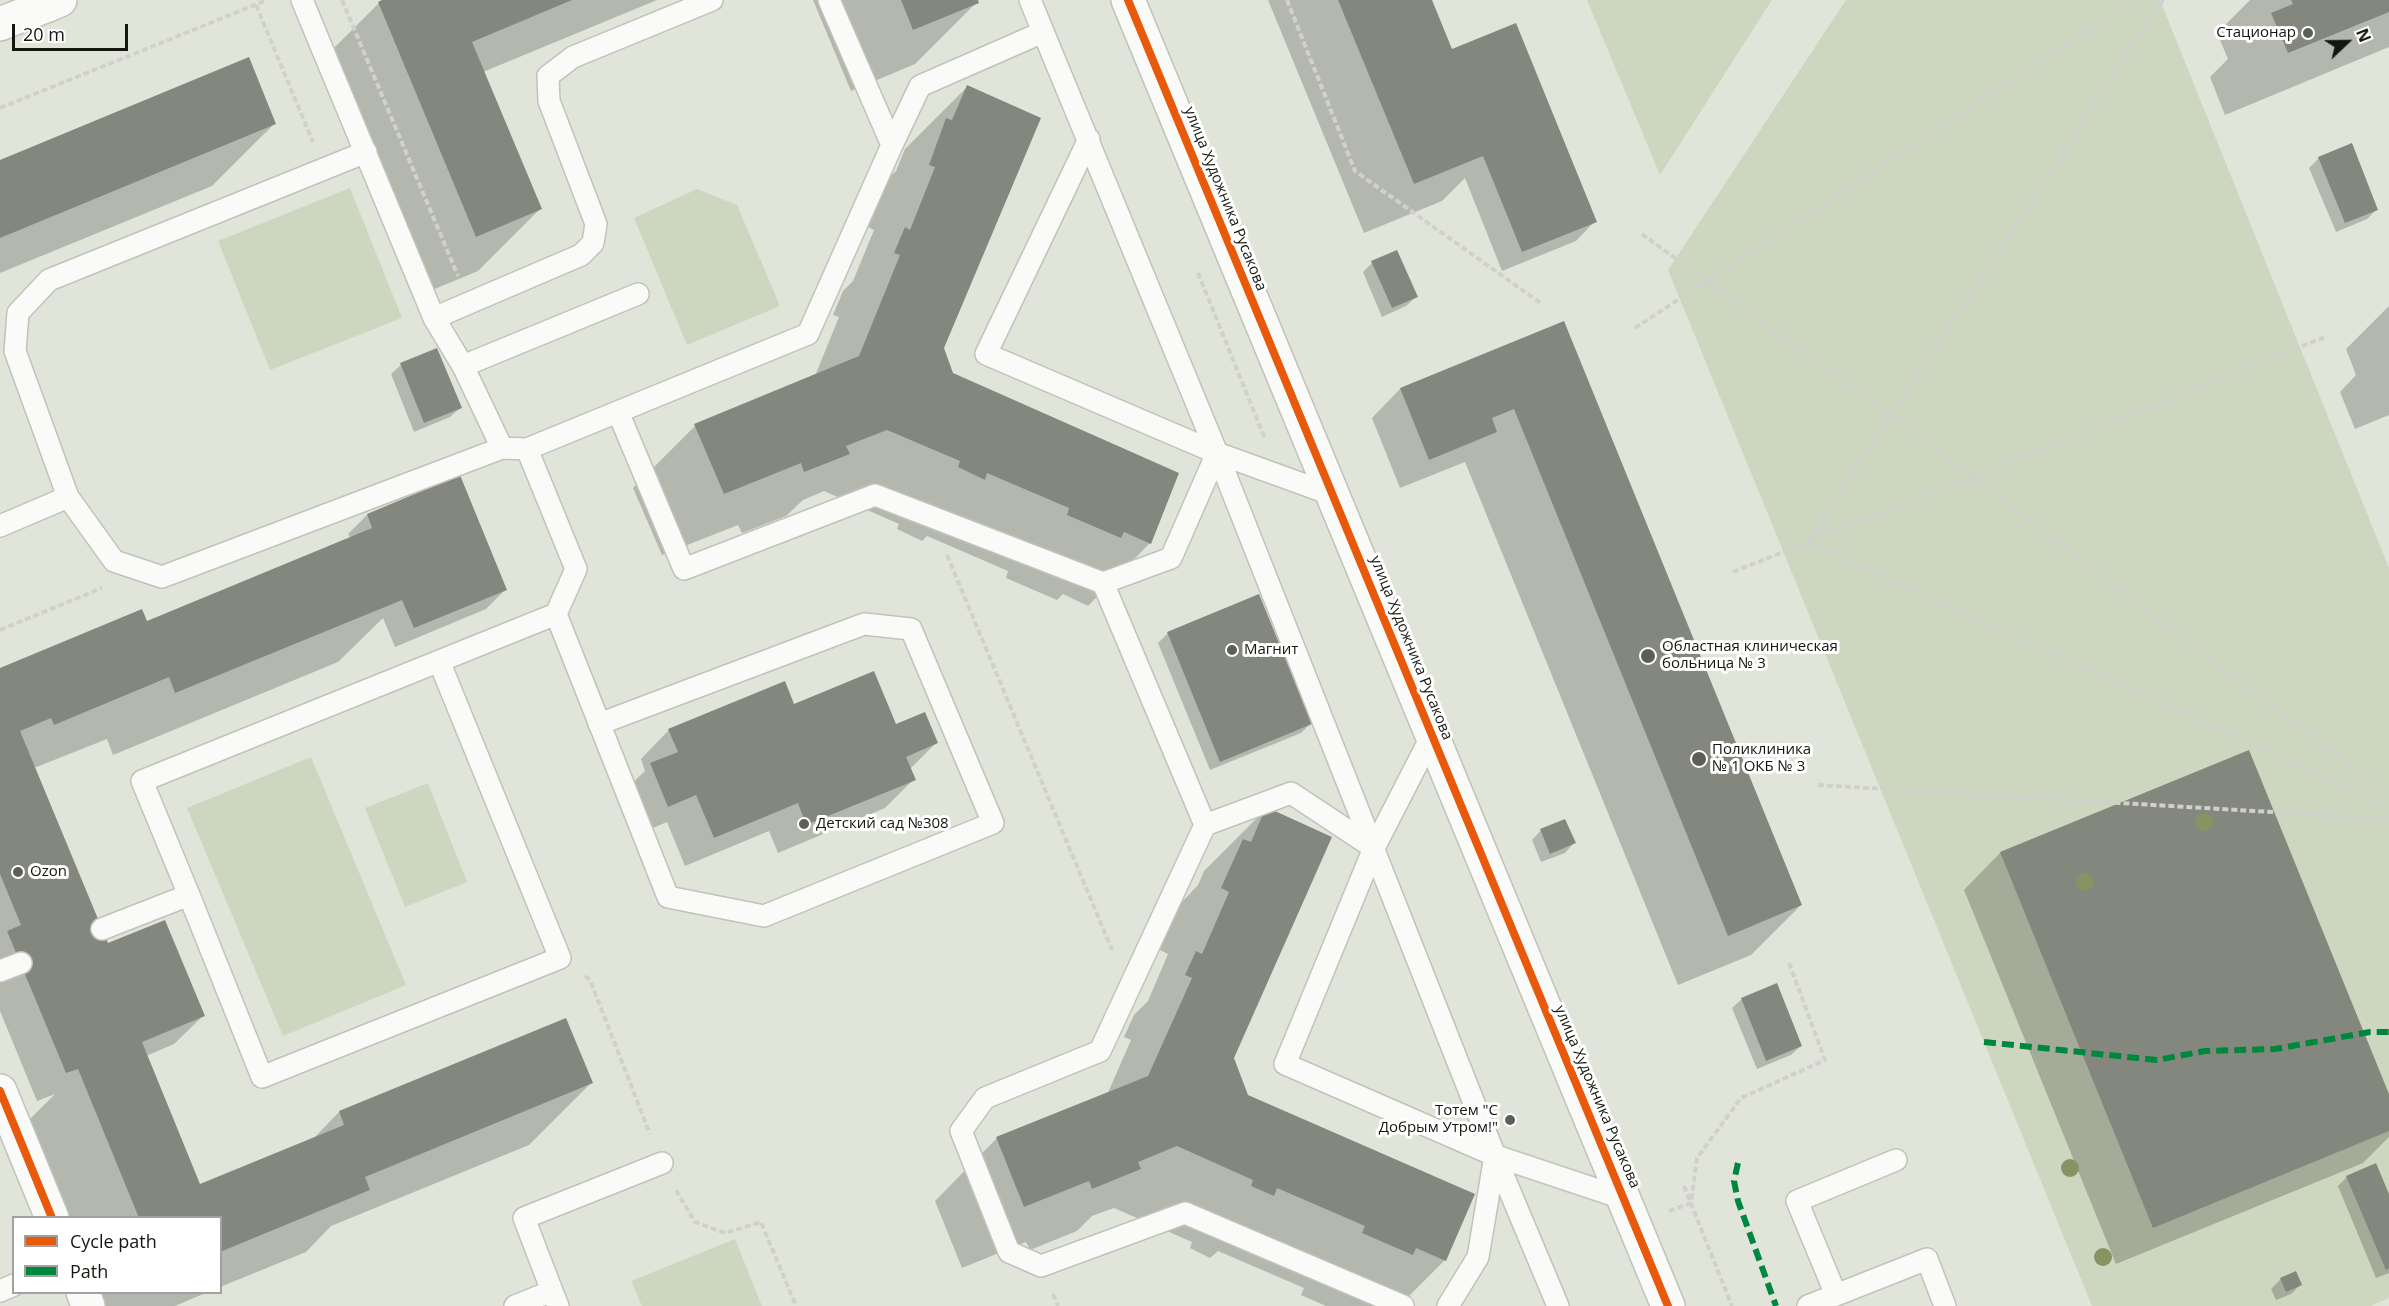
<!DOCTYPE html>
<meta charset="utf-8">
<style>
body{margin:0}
#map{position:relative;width:2389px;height:1306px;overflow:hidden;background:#e1e5d9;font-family:"Open Sans",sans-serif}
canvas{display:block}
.legend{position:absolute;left:12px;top:1216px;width:210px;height:78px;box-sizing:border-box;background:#fff;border:2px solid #a1a29f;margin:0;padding:8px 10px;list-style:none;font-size:18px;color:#13170e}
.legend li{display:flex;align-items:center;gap:12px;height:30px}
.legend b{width:30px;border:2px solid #a1a29f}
.north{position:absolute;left:2317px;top:12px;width:60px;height:60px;-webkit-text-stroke:4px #fff;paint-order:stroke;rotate:68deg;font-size:16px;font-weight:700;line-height:24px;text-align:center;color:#13170e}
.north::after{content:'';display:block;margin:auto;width:21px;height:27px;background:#13170e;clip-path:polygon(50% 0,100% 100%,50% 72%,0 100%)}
.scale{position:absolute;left:12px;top:24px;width:116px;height:27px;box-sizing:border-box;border:3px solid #13170e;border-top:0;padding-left:8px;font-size:18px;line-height:21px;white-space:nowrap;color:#13170e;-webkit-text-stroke:4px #fff;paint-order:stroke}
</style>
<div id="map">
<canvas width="2389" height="1306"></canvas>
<ul class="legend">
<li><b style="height:8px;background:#e8590c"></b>Cycle path</li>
<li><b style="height:8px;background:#00873e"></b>Path</li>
</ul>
<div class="north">N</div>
<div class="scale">20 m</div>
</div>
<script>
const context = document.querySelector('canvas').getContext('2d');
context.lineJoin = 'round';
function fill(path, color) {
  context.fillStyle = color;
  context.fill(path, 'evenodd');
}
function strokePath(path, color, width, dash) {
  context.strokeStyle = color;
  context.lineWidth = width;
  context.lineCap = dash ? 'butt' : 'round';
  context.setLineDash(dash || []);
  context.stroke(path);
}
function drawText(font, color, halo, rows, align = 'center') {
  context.font = font + ' "Open Sans",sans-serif';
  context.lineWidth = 6;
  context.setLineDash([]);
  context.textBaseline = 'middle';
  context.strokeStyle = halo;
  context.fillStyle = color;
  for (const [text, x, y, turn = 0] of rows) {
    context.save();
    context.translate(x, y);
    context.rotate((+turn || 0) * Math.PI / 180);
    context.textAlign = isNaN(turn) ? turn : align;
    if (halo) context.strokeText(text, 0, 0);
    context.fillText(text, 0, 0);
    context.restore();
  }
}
fill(new Path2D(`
 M1587,0H1772L1660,175Z
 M1846,0H2160L2389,568V1298L2370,1306H2092L1668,270Z
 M350,188L402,318L270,370L218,241Z
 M697,189L737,205L780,306L687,345L634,218Z
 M311,757L406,985L283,1036L187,808Z
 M428,783L467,882L405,907L365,808Z
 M735,1239L762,1306H642L631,1281Z`), '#cdd6be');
fill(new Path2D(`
 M386,0H657L483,72L540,209L478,271L413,298L317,65L379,3Z
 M813,0H976L977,2L915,64L851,91Z
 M1268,0H1430L1451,51L1595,221L1576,241L1502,271L1465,178L1442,201L1364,233Z
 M2250,0H2389V47L2225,115L2210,77L2228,59L2217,33Z
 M967,87L942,348L952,374L1150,543L1088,606L1063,594L1057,600L1006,578L1008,571L927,536L922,541L897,529L899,524L824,491L803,500L786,516L742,533L738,525L662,555L633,488L695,426L815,376L839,317L833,315L843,291L853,281L874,230L868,227L884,182L896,171L905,149Z
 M274,124L212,186L0,273V161Z
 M2351,145L2377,209L2367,219L2336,232L2309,168L2319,158Z
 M1372,263L1416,297L1406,306L1382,317L1363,272Z
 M2389,306V415L2355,429L2340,392L2356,375L2346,349Z
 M1563,323L1801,905L1751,955L1678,985L1465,462L1400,488L1372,418L1400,389Z
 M436,350L460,408L450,417L414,432L391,374L401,365Z
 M367,515L505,590L486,609L395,647L383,618L338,662L113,755L107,739L34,768L107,945L203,1016L174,1044L146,1056L199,1186L313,1139L339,1112L565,1020L591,1083L529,1145L331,1226L306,1252L220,1287V1218H52L17,1132L55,1094L37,1101L0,1011V669L146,623L350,538L348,534Z
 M1168,633L1310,724L1301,733L1210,770L1158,643Z
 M794,706L895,726L936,743L910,769L914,779L885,808L778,853L769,831L685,866L667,822L639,834L622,793L645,771L641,759L669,730Z
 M2248,752L2389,1098V1137L2363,1163L2116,1264L1964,890L2000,853Z
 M1266,809L1232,1058L1247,1096L1445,1260L1399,1306H1326L1301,1295L1304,1288L1218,1251L1210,1258L1190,1248L1192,1242L1114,1208L1092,1216L1077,1231L1030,1250L1026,1242L962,1268L935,1201L997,1138L1107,1095L1131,1040L1124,1037L1134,1015L1148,1001L1168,954L1160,950L1181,903L1198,885L1204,871Z
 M1541,830L1574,843L1565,853L1541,862L1532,840Z
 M1742,999L1801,1046L1791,1055L1757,1069L1732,1008Z
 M2347,1177L2389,1198V1273L2376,1278L2338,1186Z
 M2281,1279L2300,1285L2291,1294L2276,1300L2271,1289Z
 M83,1292H208L175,1306H88Z`), '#0003');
fill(new Path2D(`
 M382,0H572L472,42L542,209L476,237L378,2Z
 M901,0H978L979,3L913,30Z
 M1338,0H1432L1452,49L1516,23L1597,222L1522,252L1483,156L1414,184Z
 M2291,0H2389V12L2288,53L2271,13L2293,4Z
 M249,57L276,124L0,238V160Z
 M967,85L1041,118L944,348L953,373L1179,473L1151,544L1124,532L1121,538L1067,515L1069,508L987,473L985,480L958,467L960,461L887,430L846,446L850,454L804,472L801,463L724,494L694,424L859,356L900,255L894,253L905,227L910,230L935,167L929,165L946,118L952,120Z
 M2352,143L2378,210L2345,223L2318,157Z
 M1397,250L1418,297L1392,308L1371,261Z
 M1564,321L1802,905L1728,936L1514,409L1492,418L1497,432L1429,460L1400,388Z
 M437,348L462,408L424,423L400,363Z
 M460,475L507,590L414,628L402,600L175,693L169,677L54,725L51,718L20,731L108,943L165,920L205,1016L142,1042L200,1184L344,1125L339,1111L566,1018L593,1083L365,1177L370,1190L220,1252V1218H139L78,1069L66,1073L7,931L21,925L0,874V668L142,609L147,621L372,528L367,514Z
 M1259,594L1312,724L1220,762L1167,632Z
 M874,671L896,724L925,712L938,743L906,757L916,780L806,825L798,803L714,838L696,795L668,807L650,763L678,752L668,729L785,681L794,704Z
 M2249,750L2389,1094V1131L2153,1228L2000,852Z
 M1266,807L1332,837L1234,1058L1248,1095L1475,1194L1446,1261L1416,1248L1413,1255L1362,1233L1365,1226L1277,1188L1274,1196L1251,1186L1253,1180L1177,1146L1138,1162L1141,1169L1092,1189L1089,1181L1024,1207L996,1137L1148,1076L1192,978L1185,975L1196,951L1202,954L1229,892L1221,888L1243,839L1251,842Z
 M1565,819L1576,843L1550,854L1540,829Z
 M1777,983L1802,1046L1766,1061L1741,998Z
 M2376,1163L2389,1194V1268L2386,1270L2346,1176Z
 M2296,1271L2302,1285L2286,1292L2280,1278Z`), '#84877d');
const lane = new Path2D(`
 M1030,0L1217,453L1495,1156L1558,1306
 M1089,139L986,354L1217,453L1333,495
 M892,145L920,86L1043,32
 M366,152L49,280L18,313L15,351L68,497L114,561L162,577L502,448
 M434,318L581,255L593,243L596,224L549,101L548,76L573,57L712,0
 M463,366L638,294
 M618,412L684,569L875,495L1103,583L1205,825L1100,1051L985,1098L961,1131L1009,1252L1041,1266L1185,1213L1403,1306
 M527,449L808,334L892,145L829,0
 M0,526L68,497
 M1103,583L1171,558L1217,453
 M556,614L668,897L764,916L993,823L911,629L864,624L599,724
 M1432,735L1374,848L1285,1064L1496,1156L1625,1199
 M1205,825L1291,793L1374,848
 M189,895L262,1077L560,958L439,661
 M102,929L189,895L142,781L556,614L576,569L527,449L502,448L463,366L434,318L302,0
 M0,971L21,963
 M0,1291L14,1285
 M552,1291L524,1218L662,1163
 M1836,1295L1797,1201L1896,1160
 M515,1306L552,1291L558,1306
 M1448,1306L1478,1257L1495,1156
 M1808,1306L1927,1259L1945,1306`);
const street = new Path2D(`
 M0,24L48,5
 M0,1091L52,1218
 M83,1292L88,1306`);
const secondary = new Path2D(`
 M47,0L48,5L60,0
 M1128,0L1668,1306`);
strokePath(lane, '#bfc3ba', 24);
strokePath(street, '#bfc3ba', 36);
strokePath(secondary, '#bfc3ba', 36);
strokePath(new Path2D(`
 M342,0L458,276
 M1287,0L1355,171L1542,304
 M2163,0L1808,542L2389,806
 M256,5L313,142
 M0,108L267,0
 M1642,234L1891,415L2389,796
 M1198,273L1265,439
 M1635,328L2135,0
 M947,555L1112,950
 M1733,572L2325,337
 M0,630L102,588
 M1818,785L2389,819
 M585,976L590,980L650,1134
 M1684,1186L1732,1306
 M676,1190L695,1222L725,1233L761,1222L796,1306
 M1669,1211L1691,1203L1697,1158L1741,1098L1825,1060L1788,960
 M1053,1294L1058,1306`), '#d0d1cd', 4, [6, 3]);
strokePath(lane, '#fafbf9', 21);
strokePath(street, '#fafbf9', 33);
strokePath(secondary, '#fafbf9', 33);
strokePath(new Path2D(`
 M1984,1042L2157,1060L2205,1051L2275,1049L2370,1032H2389
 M1738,1163L1734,1181L1738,1201L1776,1306`), '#00873e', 6, [12, 6]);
strokePath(new Path2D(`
 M1128,0L1668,1306
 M0,1091L52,1218`), '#e8590c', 8);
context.fillStyle = '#879462';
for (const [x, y] of [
 [2204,822],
 [2085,882],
 [2070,1168],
 [2103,1257]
]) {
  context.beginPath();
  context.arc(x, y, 9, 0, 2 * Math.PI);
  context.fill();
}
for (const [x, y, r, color] of [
 [2308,33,6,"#5b5f55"],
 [1232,650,6,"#5b5f55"],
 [1648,656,8,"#5b5f55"],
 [1699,759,8,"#5b5f55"],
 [804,824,6,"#5b5f55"],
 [18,872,6,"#5b5f55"],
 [1510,1120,6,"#5b5f55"]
]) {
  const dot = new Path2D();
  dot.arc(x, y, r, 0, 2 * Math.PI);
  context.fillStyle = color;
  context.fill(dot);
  strokePath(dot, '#fff', 2);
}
drawText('15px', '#13170e', '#fff', [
 ["Стационар",2296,33,"right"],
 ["Областная клиническая",1662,647],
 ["больница № 3",1662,664],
 ["Магнит",1244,650],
 ["Поликлиника",1712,750],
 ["№ 1 ОКБ № 3",1712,767],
 ["Детский сад №308",816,824],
 ["Ozon",30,872],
 ["Тотем \"С",1498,1111,"right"],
 ["Добрым Утром!\"",1498,1128,"right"]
], 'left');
drawText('15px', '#13170e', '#fff', [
 ["улица Художника Русакова",1225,199,68],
 ["улица Художника Русакова",1411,648,68],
 ["улица Художника Русакова",1597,1097,67]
]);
</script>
